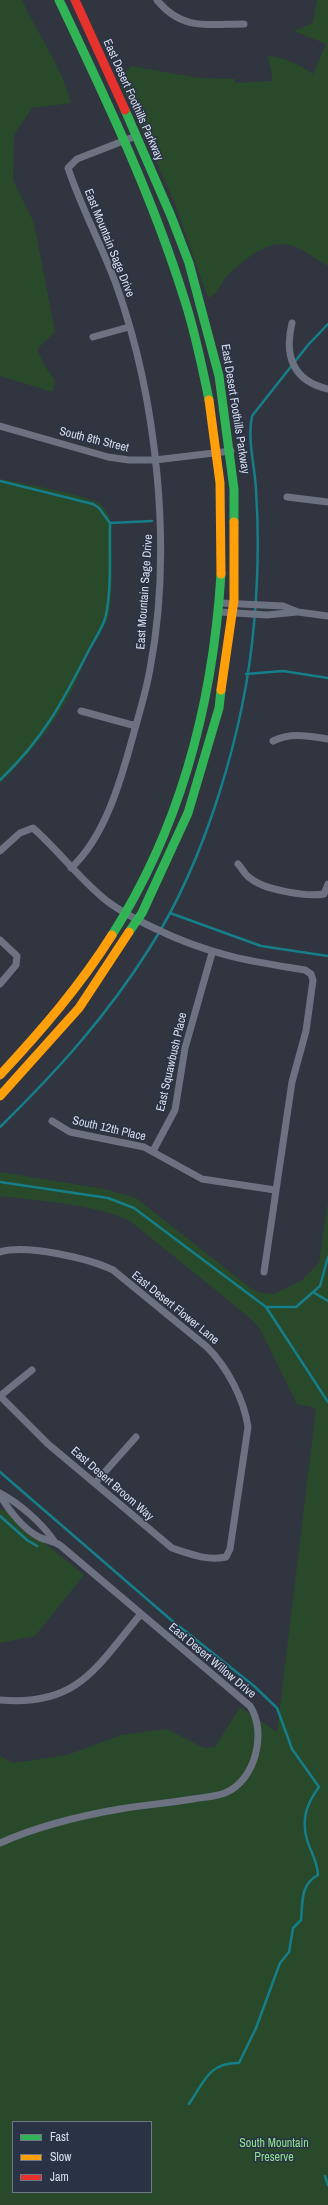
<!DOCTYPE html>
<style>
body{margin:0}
#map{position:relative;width:328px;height:2205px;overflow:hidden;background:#303540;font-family:"Archivo Narrow",sans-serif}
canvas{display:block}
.legend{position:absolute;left:12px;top:2121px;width:140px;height:72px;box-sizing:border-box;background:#2a3346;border:1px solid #707788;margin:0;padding:5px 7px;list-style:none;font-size:12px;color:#d8deeb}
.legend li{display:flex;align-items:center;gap:8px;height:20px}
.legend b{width:20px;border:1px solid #707788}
</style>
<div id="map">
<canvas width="328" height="2205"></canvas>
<ul class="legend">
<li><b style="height:5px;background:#30b455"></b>Fast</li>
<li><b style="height:5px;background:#ff9f0a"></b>Slow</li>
<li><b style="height:5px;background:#e5322d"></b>Jam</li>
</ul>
</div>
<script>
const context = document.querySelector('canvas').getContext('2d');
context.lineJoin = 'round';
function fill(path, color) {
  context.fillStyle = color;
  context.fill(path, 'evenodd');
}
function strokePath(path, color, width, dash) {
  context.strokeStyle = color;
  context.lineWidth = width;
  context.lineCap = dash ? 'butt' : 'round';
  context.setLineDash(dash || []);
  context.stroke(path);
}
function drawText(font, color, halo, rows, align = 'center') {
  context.font = font + ' "Archivo Narrow",sans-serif';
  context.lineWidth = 3;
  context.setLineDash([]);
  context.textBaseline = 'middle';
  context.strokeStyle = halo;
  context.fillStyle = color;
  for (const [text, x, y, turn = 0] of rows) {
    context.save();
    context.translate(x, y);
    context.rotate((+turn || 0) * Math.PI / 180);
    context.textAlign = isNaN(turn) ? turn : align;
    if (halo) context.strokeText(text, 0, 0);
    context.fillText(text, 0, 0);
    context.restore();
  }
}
fill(new Path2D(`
 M0,0H22C38,35 61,65 71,103L32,108L14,135L13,180L34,223L55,332L37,349L46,368L55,380L53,392L0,376Z
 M317,0H328V266C317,260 305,250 293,246C269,237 244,260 228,275C220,283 219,293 208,298L174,201L119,80L131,66L199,78L235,79V83L273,81L268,56C283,57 301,65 313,74L326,44L294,31L313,23Z
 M0,479C16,482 91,496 100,504C114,516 112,532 112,549C112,568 113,594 109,613C106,627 97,638 90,650C83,664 78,678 71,692C54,725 27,757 0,783Z
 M0,1172L104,1189L136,1198L253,1290L261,1293L274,1294L302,1280L319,1263L328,1201V2205H0V1756L13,1763L67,1755L121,1735L167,1729L204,1748L215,1747L240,1707L277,1732L316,1408L297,1404L260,1329L250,1318L130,1221C96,1204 39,1201 0,1196ZM13,2122H151V2192H13Z
 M0,1510H4L84,1575L35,1636L0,1643Z`), '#284a2a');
strokePath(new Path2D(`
 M0,481L93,504L99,508L110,523
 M246,674L283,671L328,678
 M0,780C43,739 62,703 89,650C94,640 104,626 106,615C112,585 109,553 110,523L152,521
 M170,913L261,946L328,956
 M0,1127C57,1071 106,1017 149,949C206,860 245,729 254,624C258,580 259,534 256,490C255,466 247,440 252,416L308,345L328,324
 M0,1182L108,1198L134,1208L266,1307L328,1402
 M313,1292L328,1301
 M266,1307H296L320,1286L328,1257
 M0,1472L170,1619L254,1686L277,1708L292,1749L319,1787C307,1803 301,1819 307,1840C311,1853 317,1860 318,1875C300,1885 303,1901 301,1920L293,1928L289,1952L280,1963L256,2028L239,2063C209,2062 204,2082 189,2104
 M0,1516L27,1540L37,1546
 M325,2176L328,2185`), '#167e89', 2.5);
strokePath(new Path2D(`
 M157,0C182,31 208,24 244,24
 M292,323C284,356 293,381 328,389
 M93,337L129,327
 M0,426L108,457L129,460H155L231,451
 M287,497L328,502
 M221,603L283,606L298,612L328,616
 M220,612L267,615L297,612
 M81,711L136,726
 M273,741C291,732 309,736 328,739
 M0,851L20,833L33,828C57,849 77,876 102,897C117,910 135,919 154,928C207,954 247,961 305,970L311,974L313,980L306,1031L292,1082L264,1272
 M238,864C242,868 245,875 250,878C264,890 307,897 324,894L328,884
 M71,868C105,837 121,780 133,736C139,714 146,692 150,669C173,549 157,398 116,284C101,244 81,207 68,168L77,159L136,136
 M0,940L17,956L16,965L0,984
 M52,1121L70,1132L144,1147L202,1179L275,1190
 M153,1151L175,1110L185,1048L212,953
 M0,1252C26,1244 88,1258 113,1270L207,1347C227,1367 244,1399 248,1427L230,1549L226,1557C207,1561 190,1554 172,1548L48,1444L0,1396
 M0,1396L32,1370
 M95,1483L136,1437
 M0,1493C19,1503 42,1523 54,1541
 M0,1495C8,1510 25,1531 41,1538C48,1541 54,1541 61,1546L250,1706C267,1732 256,1780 225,1793C215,1797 203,1797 193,1799C168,1803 144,1805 120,1809C79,1816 38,1826 0,1843
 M0,1700C77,1707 96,1668 140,1615`), '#6c7282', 7);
strokePath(new Path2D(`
 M59,0C105,97 152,195 184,298C195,331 202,366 209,400
 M125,110L171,216L189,263L219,376L234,489V522
 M129,932L142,913L188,813L219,708L221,690
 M112,935C182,825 213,702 221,574`), '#30b455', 9);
strokePath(new Path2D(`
 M209,400L220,483L221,574
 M221,690L234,600V522
 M0,1075C41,1031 80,986 112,935
 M0,1096L79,1008L129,932`), '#ff9f0a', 9);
strokePath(new Path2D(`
 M75,0L125,110`), '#e5322d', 9);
drawText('12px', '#d8deeb', '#2a3346', [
 ["East Desert Foothills Parkway",133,100,66],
 ["East Mountain Sage Drive",109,243,68],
 ["East Desert Foothills Parkway",235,409,81],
 ["South 8th Street",94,440,14],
 ["East Mountain Sage Drive",145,592,-86],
 ["East Squawbush Place",172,1062,-77],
 ["South 12th Place",109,1129,13],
 ["East Desert Flower Lane",175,1308,39],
 ["East Desert Broom Way",112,1484,41],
 ["East Desert Willow Drive",212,1661,40]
]);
drawText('12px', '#8ee48c', '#2a3346', [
 ["South Mountain",274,2144],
 ["Preserve",274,2158]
]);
</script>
